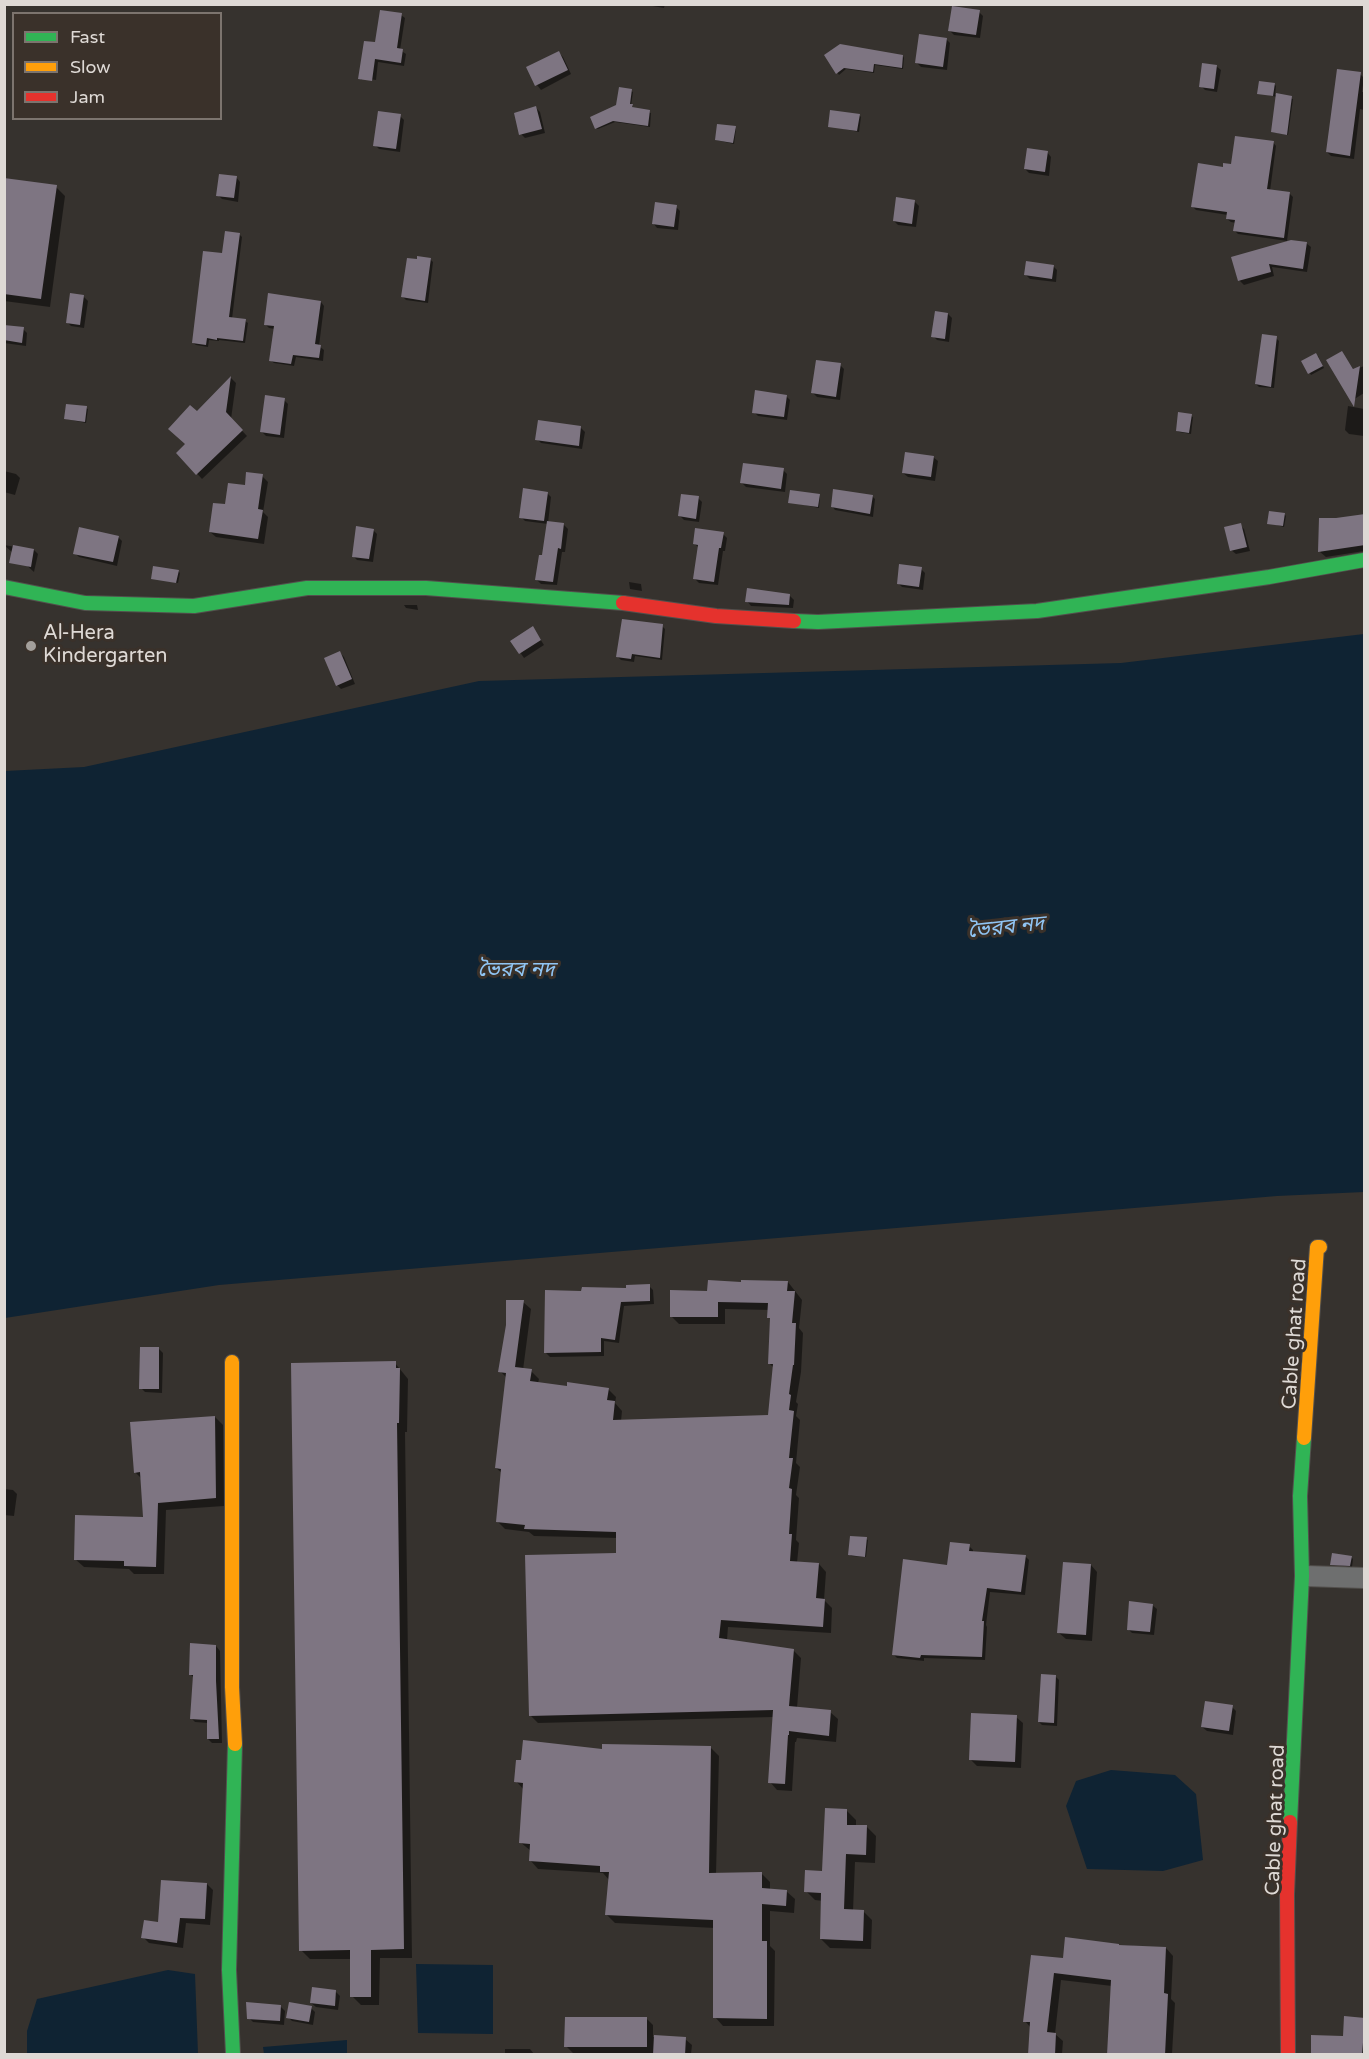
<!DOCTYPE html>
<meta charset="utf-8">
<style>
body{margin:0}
#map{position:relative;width:1369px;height:2059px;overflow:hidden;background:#36322e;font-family:"Varela Round",sans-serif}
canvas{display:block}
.frame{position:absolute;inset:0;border:6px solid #ded9d5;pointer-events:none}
.legend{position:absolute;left:12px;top:12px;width:210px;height:108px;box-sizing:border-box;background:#3a312a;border:2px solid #7c746e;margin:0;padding:8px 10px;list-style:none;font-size:18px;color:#ded9d5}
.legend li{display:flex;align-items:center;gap:12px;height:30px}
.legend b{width:30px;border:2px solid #7c746e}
</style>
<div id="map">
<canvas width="1369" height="2059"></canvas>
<div class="frame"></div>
<ul class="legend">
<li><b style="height:8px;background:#30b455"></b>Fast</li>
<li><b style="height:8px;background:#ff9f0a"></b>Slow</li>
<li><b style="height:8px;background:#e5322d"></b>Jam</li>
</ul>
</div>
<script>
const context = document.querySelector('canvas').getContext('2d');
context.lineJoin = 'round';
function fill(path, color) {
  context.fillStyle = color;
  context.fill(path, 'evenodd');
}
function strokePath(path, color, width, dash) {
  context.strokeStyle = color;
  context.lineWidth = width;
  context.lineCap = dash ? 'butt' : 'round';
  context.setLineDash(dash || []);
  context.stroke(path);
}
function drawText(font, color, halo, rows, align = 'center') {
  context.font = font + ' "Varela Round","Noto Sans Bengali",sans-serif';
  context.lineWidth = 6;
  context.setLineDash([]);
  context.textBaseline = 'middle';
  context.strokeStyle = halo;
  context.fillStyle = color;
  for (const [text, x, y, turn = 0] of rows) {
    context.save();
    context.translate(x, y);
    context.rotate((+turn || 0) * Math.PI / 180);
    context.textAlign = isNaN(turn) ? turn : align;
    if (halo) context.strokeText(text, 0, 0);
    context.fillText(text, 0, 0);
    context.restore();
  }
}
fill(new Path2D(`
 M1364,634V1192L1277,1196L219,1285L5,1318V771L84,767L479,681L1121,663Z
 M1111,1770L1175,1775L1196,1794L1203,1860L1163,1871L1087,1869L1066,1806L1076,1781Z
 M416,1964L493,1965V2034L418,2033Z
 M168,1970L195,1974L198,2054H27V2031L37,1999Z
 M347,2040V2054H264L263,2047Z`), '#0f2333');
fill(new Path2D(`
 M641,4H665L664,8Z
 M979,12L983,16L980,38L954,35L950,31Z
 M401,15L405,18L400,50L406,54L404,66L378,62L376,80L362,78V80L360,78L376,44Z
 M946,39L950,43L947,70L921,67L917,63Z
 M559,53L563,57L571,74L541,90L537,85L528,68Z
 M826,55L903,56L904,58L903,69L875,65L874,73L846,69L839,75Z
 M1216,66L1221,70L1217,92L1205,90L1201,86Z
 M1360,74L1364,78L1362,92H1364V110L1360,109L1354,159L1331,156L1327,152Z
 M1274,84L1276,86L1275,95L1293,99L1288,135L1272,132L1277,97L1259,93Z
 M631,91L633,92L631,106L634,109L651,113L650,127L615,122L598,129L596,128Z
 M536,108L540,112L545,133L525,138L521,134Z
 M859,115L861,117L859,132L829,126Z
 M400,116L404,120L400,152L379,149L375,145Z
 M735,128L736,129L734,144L716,140Z
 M1273,142L1276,146L1270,191L1290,194L1293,197L1287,241L1238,234L1235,231L1236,223L1231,222L1227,219L1228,215L1196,210L1193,207L1224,169Z
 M1047,152L1051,157L1049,176L1029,173L1025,169Z
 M236,177L240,182L238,202L222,199L218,195Z
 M4,179L56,187L65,196L50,307L4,301Z
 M915,202L919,206L916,227L898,225L894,221Z
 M676,207L680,211L678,230L657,228L653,223Z
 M239,234L242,237L232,319L245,321L248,323L245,343L219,340V341L209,340L208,347L196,345L193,343L223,255Z
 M1306,243L1311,247L1307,272L1272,267L1274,276L1244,285L1239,280L1233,258Z
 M430,259L433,262L428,303L406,300L403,297Z
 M1053,266L1057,270L1056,282L1030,279L1025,274Z
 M84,297L88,301L84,328L71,326L67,322Z
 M321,302L324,306L319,346L324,350L323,361L296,357L294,366L274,363L270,360L275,329L269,328L265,324Z
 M948,314L952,318L949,342L937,340L933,336Z
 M4,326L23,329L27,333L26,346L4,343Z
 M1276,338L1279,341L1274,388L1259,387L1256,384Z
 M1342,353L1354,370L1364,366V393L1353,400Z
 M1318,356L1324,368L1311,375L1303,361Z
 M840,365L844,369L840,400L817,397L813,393Z
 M231,378L236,383L231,419L247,436L202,479L178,453L187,445L197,413Z
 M786,396L790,400L787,420L758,416L754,412Z
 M284,400L288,404L284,438L266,436L262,432Z
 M1348,406L1364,409V436L1349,434L1345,430Z
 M86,408L88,409L86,423L66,419Z
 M1191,416L1193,417L1191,434L1179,432L1177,431Z
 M581,428L585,432L582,449L541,443L537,439Z
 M933,457L938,461L935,481L908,477L903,473Z
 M783,470L787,474L785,492L746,487L742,483Z
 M4,471L16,474L20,478L15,495L4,492Z
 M262,476L268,482L263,512L268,517L264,544L216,537L210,532L226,506L246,487Z
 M547,493L551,497L548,523L564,525L568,529L565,552H562L557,585L541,584L537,580L543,557L548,524L525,521L521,517Z
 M819,495L820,497L819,508L790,502Z
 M872,496L875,499L873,517L835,510L832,506Z
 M698,498L702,502L699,522L684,520L680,516Z
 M1284,514L1286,516L1284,527L1269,523Z
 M1364,516V551L1326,557L1320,552Z
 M1240,525L1244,529L1250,551L1236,554L1231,550Z
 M373,530L377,534L373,562L357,560L353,556Z
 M723,534L727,538L725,551H723L718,585L699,583L695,579L699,548L694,543Z
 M118,537L122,541L117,566L79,557L75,553Z
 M4,545L34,550L38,554L34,572Z
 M921,569L925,573L923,590L902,587L898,583Z
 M178,571L180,573L178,583L153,578Z
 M629,582L641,584L642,591L630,589Z
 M790,596L794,600L793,608L751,606L747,601Z
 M404,605H417L418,610L406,608Z
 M662,626L665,629L662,660L635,656L634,662L621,660L618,657Z
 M533,628L544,645L524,658L512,641Z
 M340,653L344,657L355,684L341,689L337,685Z
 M788,1282L802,1300L799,1328L803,1333L801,1372L796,1402L798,1404L796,1416L800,1420L796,1463L800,1467L796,1495L799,1498L796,1540L799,1543L797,1563L819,1564L826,1572L824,1600L832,1608L831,1633L728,1627L727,1640L794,1651L801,1658L797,1708L830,1712L838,1719L836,1742L797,1738L796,1742H795L792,1791L777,1790L770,1782L774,1717L538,1723L531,1716L618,1554V1538L534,1536L529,1532L505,1529L497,1521L502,1473L496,1468L507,1378L500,1371L523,1302L531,1309L523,1370L531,1371L539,1379L538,1383L568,1387L608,1389L616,1397L615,1403L622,1411L621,1421L769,1416L774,1368L769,1363L771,1320L769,1317V1310L725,1309V1324H679L671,1316L708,1292L742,1284Z
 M649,1286L653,1290L654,1304L624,1306L619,1343L604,1341V1356L550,1357L546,1353L583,1293Z
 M159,1349L163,1353L162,1393L145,1392L141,1388Z
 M395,1363L408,1379L407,1432H405L412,1958H380L379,2005H361L352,1996V1959H310L301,1950Z
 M215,1417L223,1425L224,1506L166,1510L164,1574H134L129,1569L84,1567L75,1559L145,1519L142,1479L135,1472Z
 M4,1489L13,1490L17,1494L14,1516L4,1515Z
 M866,1539L868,1540L866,1557L851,1556L849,1554Z
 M969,1546L973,1550V1552L1025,1556L1029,1560L1025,1595L990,1592L986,1625L987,1627L985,1660L924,1658V1661L897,1658L893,1654L949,1567Z
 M1351,1557L1353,1559L1352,1567L1332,1564Z
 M1091,1565L1097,1572L1092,1641L1066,1639L1059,1633Z
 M1152,1605L1157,1609L1154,1635L1132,1633L1128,1629Z
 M216,1646L220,1651L222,1743H212L208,1739V1723L195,1722L191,1718L194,1678L190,1674Z
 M1055,1676L1059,1680L1057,1726L1042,1725L1039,1722Z
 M1232,1707L1236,1711L1233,1735L1207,1731L1202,1727Z
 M1016,1717L1023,1723L1021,1768L977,1766L971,1760Z
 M711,1748L719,1756L716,1874H762L770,1882V1890L786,1891L795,1899L794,1913L770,1911V1946L775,1951L774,2026H723L715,2017V1928L615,1923L606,1914L609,1880L603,1873L538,1869L530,1860L531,1851L520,1842L524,1790L516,1781L604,1751Z
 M847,1811L856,1820V1827H867L876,1836L875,1863L855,1862L853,1911H863L872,1920L871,1949L830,1948L821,1939L823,1901L815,1900L806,1891L824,1872Z
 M207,1884L213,1890L210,1925L186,1923L183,1948L149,1943L143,1937Z
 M1118,1945L1166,1948L1173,1956L1171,1999L1175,2003L1172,2054H1109L1112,1986L1061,1980L1055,2034L1063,2041L1062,2054H1030L1031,2028L1025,2021L1032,1956L1064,1960Z
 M336,1992L340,1996L338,2010L316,2007L311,2003Z
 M281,2007L285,2011L284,2025L253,2022L249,2018Z
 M311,2008L315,2012L313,2025L292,2021L288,2017Z
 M646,2018L653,2025V2037L685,2039L692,2045L691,2054L573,2053L566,2046Z
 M1364,2019V2054H1312L1344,2038Z
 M505,2049H530L534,2054H505Z`), '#0007');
fill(new Path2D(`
 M952,6L980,10L976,35L948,31Z
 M380,10L402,13L397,48L403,49L401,63L375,59L372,81L358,79L364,41L375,42Z
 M919,34L947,38L943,67L915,63Z
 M840,44L903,55L902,68L874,64L873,72L844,68L836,74L824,55Z
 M559,51L568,70L535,86L526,67Z
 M1202,63L1217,65L1214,89L1199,87Z
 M1337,69L1361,72L1350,156L1326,152Z
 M1259,81L1275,83L1273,96L1257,94Z
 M619,87L632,89L630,104H633L632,107L650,110L648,126L613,121L595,129L590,117L616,105Z
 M1276,93L1292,96L1287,135L1271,132Z
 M536,106L542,129L519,135L514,113Z
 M830,110L860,114L857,131L828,127Z
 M378,111L401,114L396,149L373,146Z
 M717,124L736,126L733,143L715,140Z
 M1235,136L1274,141L1267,189L1290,192L1284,238L1233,231L1235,220L1226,219L1227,212L1191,207L1198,163L1223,167V163L1231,164Z
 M1027,148L1048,151L1045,172L1024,169Z
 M219,174L237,176L234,198L216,196Z
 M4,178L57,185L41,299L4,294Z
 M896,197L915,200L912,224L893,221Z
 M655,202L677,205L674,227L652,224Z
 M225,231L240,233L229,317L246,319L243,341L217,338V340L207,338L206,345L192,343L203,251L222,253Z
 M1291,240L1307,242L1303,269L1269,264L1271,272L1238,281L1231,257Z
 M417,256L431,258L425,301L401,297L407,258L417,259Z
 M1026,261L1054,265L1052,279L1024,275Z
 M70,293L84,295L80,325L66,323Z
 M268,293L321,301L315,344L321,345L319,358L293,355L291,364L269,361L274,326L264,325Z
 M935,311L948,313L945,339L931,337Z
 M4,325L24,327L22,343L4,340Z
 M1262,334L1277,336L1271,387L1255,384Z
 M1342,351L1353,369L1360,366L1354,407L1326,360Z
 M1316,353L1323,366L1308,374L1301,361Z
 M816,360L841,363L836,397L811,393Z
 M231,376L226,412L243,430L196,475L176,453L185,444L168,429L190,405L197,411Z
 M755,390L787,395L784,417L752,413Z
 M265,395L285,398L280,435L260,432Z
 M66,404L87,406L85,422L64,419Z
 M1178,412L1192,414L1189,433L1176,431Z
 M538,420L581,426L579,446L535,440Z
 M905,452L934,456L931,477L902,473Z
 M743,463L784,468L781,489L740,483Z
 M246,472L263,474L258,509L263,510L258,539L209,532L213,503L225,504L228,483L245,485Z
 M523,488L548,492L544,521L519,518Z
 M833,489L873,495L870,514L831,507Z
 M790,490L820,494L818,507L788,503Z
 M681,494L699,496L696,519L678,516Z
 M1269,511L1285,513L1283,526L1267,524Z
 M1365,514V545L1318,552L1319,518H1336Z
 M547,521L564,523L561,549L558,548L553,582L535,580L539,555H542Z
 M1241,523L1247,547L1230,551L1224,527Z
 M356,526L374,529L369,559L352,557Z
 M79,527L119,536L113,562L73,554Z
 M695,528L724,532L721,548H719L714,582L693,579L698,545L693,544Z
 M13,545L34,549L31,567L9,563Z
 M899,564L922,567L919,587L897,584Z
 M153,566L179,570L176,583L151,579Z
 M747,588L790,594L789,605L745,602Z
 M622,619L663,624L660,658L632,654L631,659L616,657Z
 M533,626L541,640L519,654L510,641Z
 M340,651L352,679L336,686L324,658Z
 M708,1280L741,1282V1280L788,1281L787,1291H795L792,1323H796L794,1365H793L789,1394L791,1395L789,1410L794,1411L789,1458H793L789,1488L792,1489L789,1534H792L790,1561L819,1563L816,1598L825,1599L823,1627L721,1620L719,1638L794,1649L789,1706L831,1710L829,1736L789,1731V1735H788L785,1784L768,1783L773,1710L529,1716L525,1555L616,1553V1532L524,1529L525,1525L496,1522L501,1469L495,1468L506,1373L498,1372L506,1325V1300H524L515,1367L532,1369L530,1381L567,1386V1382L609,1388L607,1400L615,1401L613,1420L768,1415L773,1364H768L770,1318H767L768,1303L718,1302V1317H670V1290L707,1291Z
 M650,1284V1301L621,1302L615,1340L601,1338V1352L544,1353L545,1290L581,1291L582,1287L626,1288V1285Z
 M140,1347H159V1389H139Z
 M396,1361V1368H400L399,1423H397L404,1949L371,1950V1997H350V1950L299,1951L291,1363Z
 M215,1416L216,1498L158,1503L156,1567L124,1566V1561L74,1560L75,1515L143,1517L140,1472L134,1473L130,1422Z
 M850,1536L867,1537L865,1557L848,1555Z
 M950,1542L970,1544L969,1551L1026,1555L1021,1592L987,1588L982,1621H984L982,1657L921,1655L920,1658L892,1655L903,1559L947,1565Z
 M1332,1553L1352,1556L1350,1566L1330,1565Z
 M1063,1562L1091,1564L1086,1635L1057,1633Z
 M1129,1601L1153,1604L1150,1632L1127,1630Z
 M190,1643L216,1645V1681L219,1739H207V1720L190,1719L193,1675H189Z
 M1041,1674L1056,1675L1054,1723L1038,1722Z
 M1205,1701L1233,1705L1229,1731L1201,1727Z
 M971,1713L1017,1715L1015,1762L969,1760Z
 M523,1740L602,1749V1744L711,1746L709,1873L762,1872V1888L787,1890L786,1906L762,1904V1941H767V2019L713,2018V1920L605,1915L609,1872H600V1866L529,1861L530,1844L519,1843L523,1783L514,1782L516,1760H521Z
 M825,1808L847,1809V1825H867L866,1855L846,1854L844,1909L864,1910L863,1941L820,1939L821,1893L804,1892L805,1870L822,1871Z
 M161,1880L207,1883L205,1919L180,1918L177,1943L141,1938L144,1920L158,1922Z
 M1065,1937L1119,1944V1945L1166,1947L1164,1993L1168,1994L1165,2055H1107L1111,1980L1054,1973L1047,2032L1056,2033L1055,2055H1028L1030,2022H1023L1031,1955L1063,1958Z
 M312,1987L336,1990L335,2006L310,2003Z
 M246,2002L281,2005L280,2021L247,2019Z
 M289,2002L312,2006L309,2022L286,2018Z
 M1344,2016L1365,2018L1362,2055H1311V2035L1343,2036Z
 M565,2017H647V2047H564Z
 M654,2035L686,2037L685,2055H653Z`), '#7e7582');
const street = new Path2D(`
 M1306,1576L1364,1578`);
const fast = new Path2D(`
 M4,587L85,603L194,606L307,588H426L623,603
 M794,621L818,622L1037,611L1269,577L1364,560
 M1290,1822L1302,1576L1300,1496L1304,1438
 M233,2054L229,1970L235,1744`);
const slow = new Path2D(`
 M232,1362V1687L235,1744
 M1304,1438L1317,1247H1320`);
const jam = new Path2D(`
 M623,603L716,616L794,621
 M1288,2054L1287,1894L1290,1822`);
strokePath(street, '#53504d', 22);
strokePath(fast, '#53504d', 16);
strokePath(slow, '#53504d', 16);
strokePath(jam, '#53504d', 16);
strokePath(street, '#6e6f6f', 20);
strokePath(fast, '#30b455', 14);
strokePath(slow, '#ff9f0a', 14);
strokePath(jam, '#e5322d', 14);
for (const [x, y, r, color] of [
 [31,646,6,"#a39f9b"]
]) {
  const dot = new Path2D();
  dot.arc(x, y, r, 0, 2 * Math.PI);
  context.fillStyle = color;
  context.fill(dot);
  strokePath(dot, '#3a312a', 2);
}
drawText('20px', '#ded9d5', '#3a312a', [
 ["Al-Hera",43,634],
 ["Kindergarten",43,657]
], 'left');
drawText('20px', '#ded9d5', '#3a312a', [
 ["Cable ghat road",1295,1334,-86],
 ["Cable ghat road",1276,1820,-88]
]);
drawText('italic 21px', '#90c5f4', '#3a312a', [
 ["ভৈরব নদ",1006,928,-6],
 ["ভৈরব নদ",516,970]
]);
</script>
